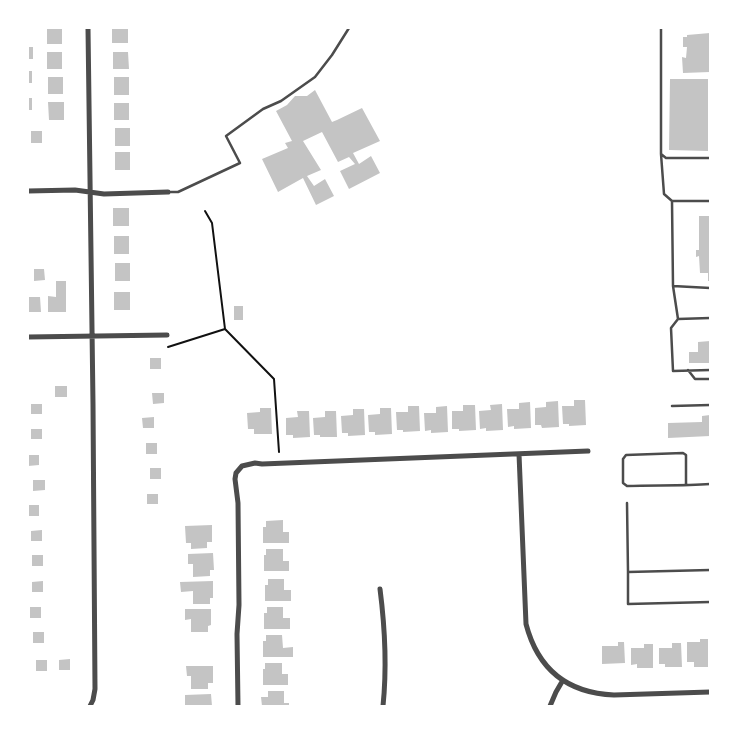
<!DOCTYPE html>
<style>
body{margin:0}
#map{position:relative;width:738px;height:734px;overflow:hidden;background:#fff;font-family:Inter,sans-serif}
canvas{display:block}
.frame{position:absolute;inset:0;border:29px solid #fff;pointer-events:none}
</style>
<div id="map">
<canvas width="738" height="734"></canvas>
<div class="frame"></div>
</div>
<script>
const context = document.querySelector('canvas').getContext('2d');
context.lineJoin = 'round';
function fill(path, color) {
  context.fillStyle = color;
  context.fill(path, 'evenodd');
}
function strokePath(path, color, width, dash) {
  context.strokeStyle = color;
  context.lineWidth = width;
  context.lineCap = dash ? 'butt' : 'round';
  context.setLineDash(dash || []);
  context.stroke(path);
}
fill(new Path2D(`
 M47,28H62V44H47Z
 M112,28H128V43H112Z
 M710,33V72L683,73L682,57L686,58L687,47H683V37H687V35Z
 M28,47H33V59H28Z
 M47,52H62V69H47Z
 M113,52H128L129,69H113Z
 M28,71H32V83H28Z
 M48,77H63V94H48Z
 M114,77H129V95H114Z
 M670,79H708V151L669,150Z
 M315,90L332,122L337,120L362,108L380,141L353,153L359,164L371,156L380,173L349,189L340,171L355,164L349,157L338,162L322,132L303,141L321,170L307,176L314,186L325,179L334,196L316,205L303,178L278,192L262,159L288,148L285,143L292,141L276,111L287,105L295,96H307Z
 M28,98H32V110H28Z
 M48,102H64V120H49Z
 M114,103H129V120H114Z
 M115,128H130V146H115Z
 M31,131H42V143H31Z
 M115,152H130V170H115Z
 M113,208H129V226H113Z
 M699,216H710V281H708V273H700L699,256L696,257V250H699Z
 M114,236H129V254H114Z
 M115,263H130V281H115Z
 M34,269H44L45,280L34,281Z
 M56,281H66V312H48V296L56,297Z
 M114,292H130V310H114Z
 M28,297H40L41,312H28Z
 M234,306H243V320H234Z
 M710,341V363H689V352H698V342Z
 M150,358H161V369H150Z
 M55,386H67V397H55Z
 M152,393H164V403L153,404Z
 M574,400H585L586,425L569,426V424H563L562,406H574Z
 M558,401L559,427L542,428L541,425H535V408L546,407V402Z
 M530,402L531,428L514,429V426L508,427L507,409H519V403Z
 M31,404H42V414H31Z
 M502,404L503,430L486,431V428L480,429L479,411L491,410L490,405Z
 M463,405H475L476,430L459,431V429H452V411H463Z
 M408,406H419L420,431L403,432V430H397L396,412H408Z
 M447,406L448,432L431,433V430L425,431L424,413H436V407Z
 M260,408H271L272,434H254V429H248L247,413L260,412Z
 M380,408H391L392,434L375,435V432H369L368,415L380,414Z
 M353,409H364L365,435L348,436V433H342L341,416L353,415Z
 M297,411H309L310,437L293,438V435H286V418L298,417Z
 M325,411H336L337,437H320V435H314L313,418L325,417Z
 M710,415V436L668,438V423L702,422V416Z
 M154,417V428H143L142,418Z
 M31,429H42V439H31Z
 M146,443H157V454H146Z
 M28,455H39V465L28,466Z
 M150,468H161V479H150Z
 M33,480H45V490L33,491Z
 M147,494H158V504H147Z
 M28,505H39V516H28Z
 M283,520V532H289V543H263V527H266V521Z
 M212,525V542H207V548L191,549V543H186L185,526Z
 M42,530V541H31V531Z
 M266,549H283V561H289V571H264V555H266Z
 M213,553L214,570H210V576L193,577V564H188V554Z
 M32,555H43V566H32Z
 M268,579H284V590H291V601H265V585H268Z
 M43,581V592H32V582Z
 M213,581V598H210V604H193V591L181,592L180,582Z
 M30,607H41V618H30Z
 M267,607H283V618H290V629H264V613H267Z
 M185,609H211V625L208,626V632H191V619L185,620Z
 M33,632H44V643H33Z
 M266,635H282L283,648L293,647V657H263V641H266Z
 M700,639H708V667H694V662H687V642H700Z
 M618,642H624L625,663L602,664V646H618Z
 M672,643H681L682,667H665V664H659V648H672Z
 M644,644H653V668H637V664L631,665V648H644Z
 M70,659V670H59V660Z
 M36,660H47V671H36Z
 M265,663H282V674H288V685H263V669H265Z
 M186,666H213V683H208V689H191V676H187Z
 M268,691H284V703H289V706H262L261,697H268Z
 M211,694L212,706H190V705H185V695Z`), '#c4c4c4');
strokePath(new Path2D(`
 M205,211L212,223L225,329L274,379L279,452
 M168,347L225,329`), '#111', 2);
strokePath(new Path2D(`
 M661,28V154L666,158H710
 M661,154L664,194L672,201
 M168,192H178L240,163L226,136L263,109L281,101L315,77L332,55L349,28
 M710,201H672L673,286L710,288
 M673,286L678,319L671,328L673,371L710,370
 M678,319L710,318
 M688,370L695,379H710
 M672,406L710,405
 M686,485V455L683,453L626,455L623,459V483L627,486C655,485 683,486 710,484
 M627,503L628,572L710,570
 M628,572V604L710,602`), '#4c4c4c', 2.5);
strokePath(new Path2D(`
 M88,28L93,404L95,689L93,700L90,706
 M28,191L75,190L104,194L168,192
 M28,337L167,335
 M519,454L526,624C538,670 567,693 614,695L710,692
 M380,589C385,628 387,667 383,706
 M238,706L237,634L239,605L238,503L235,479L236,473L242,466L255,463L262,464L588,451
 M550,706L556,692L563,680`), '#4c4c4c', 5);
</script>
